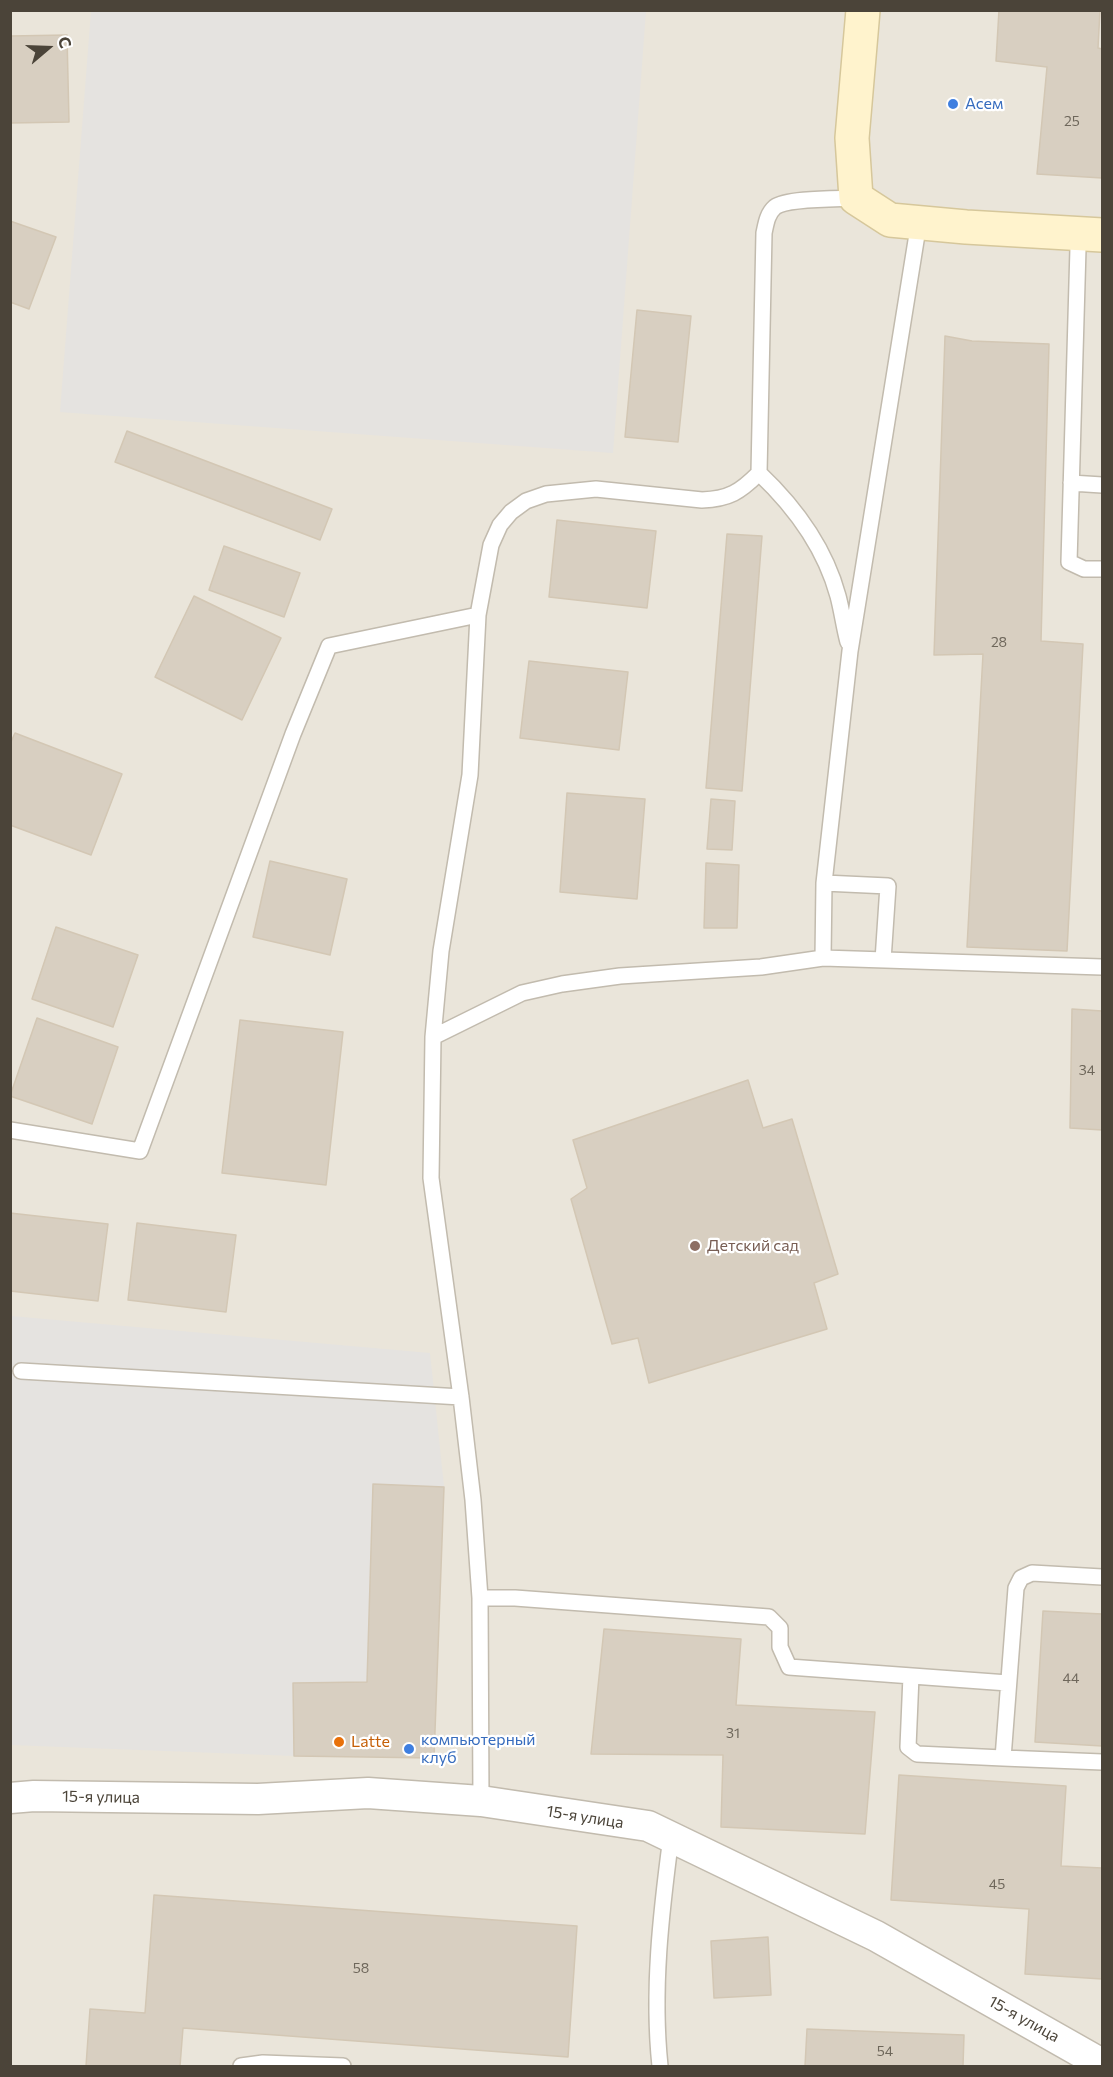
<!DOCTYPE html>
<meta charset="utf-8">
<style>
body{margin:0}
#map{position:relative;width:1113px;height:2077px;overflow:hidden;background:#f6f3ec;font-family:Commissioner,sans-serif}
canvas{display:block}
.frame{position:absolute;inset:0;border:12px solid #4b4439;pointer-events:none}
.north{position:absolute;left:18px;top:18px;width:60px;height:60px;-webkit-text-stroke:4px #fff;paint-order:stroke;rotate:71deg;font-size:16px;font-weight:700;line-height:24px;text-align:center;color:#4b4439}
.north::after{content:'';display:block;margin:auto;width:21px;height:27px;background:#4b4439;clip-path:polygon(50% 0,100% 100%,50% 72%,0 100%)}
</style>
<div id="map">
<canvas width="1113" height="2077"></canvas>
<div class="frame"></div>
<div class="north">С</div>
</div>
<script>
const context = document.querySelector('canvas').getContext('2d');
context.lineJoin = 'round';
function fill(path, color) {
  context.fillStyle = color;
  context.fill(path, 'evenodd');
}
function strokePath(path, color, width, dash) {
  context.strokeStyle = color;
  context.lineWidth = width;
  context.lineCap = dash ? 'butt' : 'round';
  context.setLineDash(dash || []);
  context.stroke(path);
}
function drawText(font, color, halo, rows, align = 'center') {
  context.font = font + ' Commissioner,sans-serif';
  context.lineWidth = 4.5;
  context.setLineDash([]);
  context.textBaseline = 'middle';
  context.strokeStyle = halo;
  context.fillStyle = color;
  for (const [text, x, y, turn = 0] of rows) {
    context.save();
    context.translate(x, y);
    context.rotate((+turn || 0) * Math.PI / 180);
    context.textAlign = isNaN(turn) ? turn : align;
    if (halo) context.strokeText(text, 0, 0);
    context.fillText(text, 0, 0);
    context.restore();
  }
}
fill(new Path2D(`
 M11,11H1102V2066H11Z`), '#eae5da');
fill(new Path2D(`
 M91,11H646L613,453L60,412Z
 M11,1316L430,1353L444,1487L373,1485L367,1682L293,1683L294,1756L11,1745Z`), '#e5e3e0');
const building = new Path2D(`
 M999,10H1100L1098,48L1102,49V178L1037,174L1047,67L996,61Z
 M67,35L69,122L10,123V36Z
 M10,221L56,237L29,309L10,302Z
 M637,310L691,316L678,442L625,437Z
 M945,336L972,341L1049,344L1041,641L1083,644L1067,951L967,947L983,654L934,655Z
 M127,431L332,509L320,540L115,462Z
 M557,520L656,531L647,608L549,597Z
 M727,534L762,536L742,791L706,788Z
 M224,546L300,573L284,617L209,590Z
 M194,596L281,638L242,720L155,677Z
 M529,661L628,672L619,750L520,738Z
 M15,733L122,774L91,855L10,825V744Z
 M567,793L645,799L637,899L560,892Z
 M711,799L735,801L732,850L707,849Z
 M270,861L347,879L330,955L253,937Z
 M706,863L739,865L737,928H704Z
 M56,927L138,955L113,1027L32,999Z
 M1072,1009L1102,1011V1130L1070,1128Z
 M37,1018L118,1047L92,1124L10,1096Z
 M240,1020L343,1032L326,1185L222,1173Z
 M748,1080L763,1128L792,1119L838,1274L814,1283L827,1329L649,1383L638,1338L612,1344L571,1199L587,1188L573,1140Z
 M10,1213L108,1224L98,1301L10,1291Z
 M137,1223L236,1235L226,1312L128,1300Z
 M373,1484L444,1487L434,1758L294,1756L293,1683L367,1682Z
 M1043,1611L1102,1614V1746L1035,1742Z
 M604,1629L741,1639L736,1705L875,1712L865,1834L721,1827L723,1755L591,1754Z
 M899,1775L1066,1786L1061,1866L1102,1868V1979L1025,1974L1029,1909L891,1900Z
 M154,1895L577,1926L568,2057L183,2028L180,2066H86L90,2009L145,2013Z
 M768,1937L771,1995L714,1998L711,1941Z
 M807,2029L964,2035L963,2066H805Z`);
fill(building, '#d8cfc1');
strokePath(building, '#d3c7b4', 1.5);
const lane = new Path2D(`
 M1081,234L1078,248L1069,562L1084,569H1102
 M759,473C795,507 825,548 838,596C842,611 844,627 848,642
 M1071,483L1102,485
 M824,883L888,886L883,960
 M823,958L824,883L850,651L919,222
 M433,1037L522,993L562,984L620,976L761,967L823,958L1102,967
 M10,1130L140,1151L293,734L329,646L478,615
 M21,1371L461,1397
 M1102,1577L1032,1573L1021,1578L1016,1588L1003,1758L1102,1762
 M480,1598H515L769,1617L780,1628V1647L789,1667L1008,1683
 M911,1676L908,1747L917,1754L1003,1758
 M481,1801L480,1598L473,1500L461,1397L431,1178L433,1037L441,951L470,775L478,615L491,545L500,525L511,512L526,501L546,494L596,489L702,500C729,499 740,492 759,473L764,233C766,224 767,214 775,207C787,198 839,199 856,198
 M241,2066L263,2063L343,2066
 M660,2066C652,1990 661,1913 671,1837`);
const street = new Path2D(`
 M10,1798L34,1796L258,1799L368,1793L481,1801L648,1826L876,1936L1102,2064`);
const secondary = new Path2D(`
 M863,10L852,138L856,198L890,220L966,227L1102,235`);
strokePath(lane, '#c2bbae', 18);
strokePath(street, '#c2bbae', 33);
strokePath(secondary, '#d6c79b', 36);
strokePath(lane, '#fff', 15);
strokePath(street, '#fff', 30);
strokePath(secondary, '#fff3cd', 33);
for (const [x, y, r, color] of [
 [953,104,6,"#3f7fe0"],
 [695,1246,6,"#8d6e63"],
 [339,1742,6,"#e8710a"],
 [409,1749,6,"#3f7fe0"]
]) {
  const dot = new Path2D();
  dot.arc(x, y, r, 0, 2 * Math.PI);
  context.fillStyle = color;
  context.fill(dot);
  strokePath(dot, '#fff', 2);
}
drawText('14px', '#6e675b', null, [
 ["25",1072,121],
 ["28",999,642],
 ["34",1087,1070],
 ["44",1071,1678],
 ["31",733,1733],
 ["45",997,1884],
 ["58",361,1968],
 ["54",885,2051]
]);
drawText('16px', '#366cbe', '#fff', [
 ["Асем",965,104],
 ["компьютерный",421,1740],
 ["клуб",421,1758]
], 'left');
drawText('16px', '#785e54', '#fff', [
 ["Детский сад",707,1246]
], 'left');
drawText('16px', '#c56008', '#fff', [
 ["Latte",351,1742]
], 'left');
drawText('16px', '#4b4439', '#fff', [
 ["15-я улица",101,1797,1],
 ["15-я улица",585,1817,9],
 ["15-я улица",1024,2019,29]
]);
</script>
